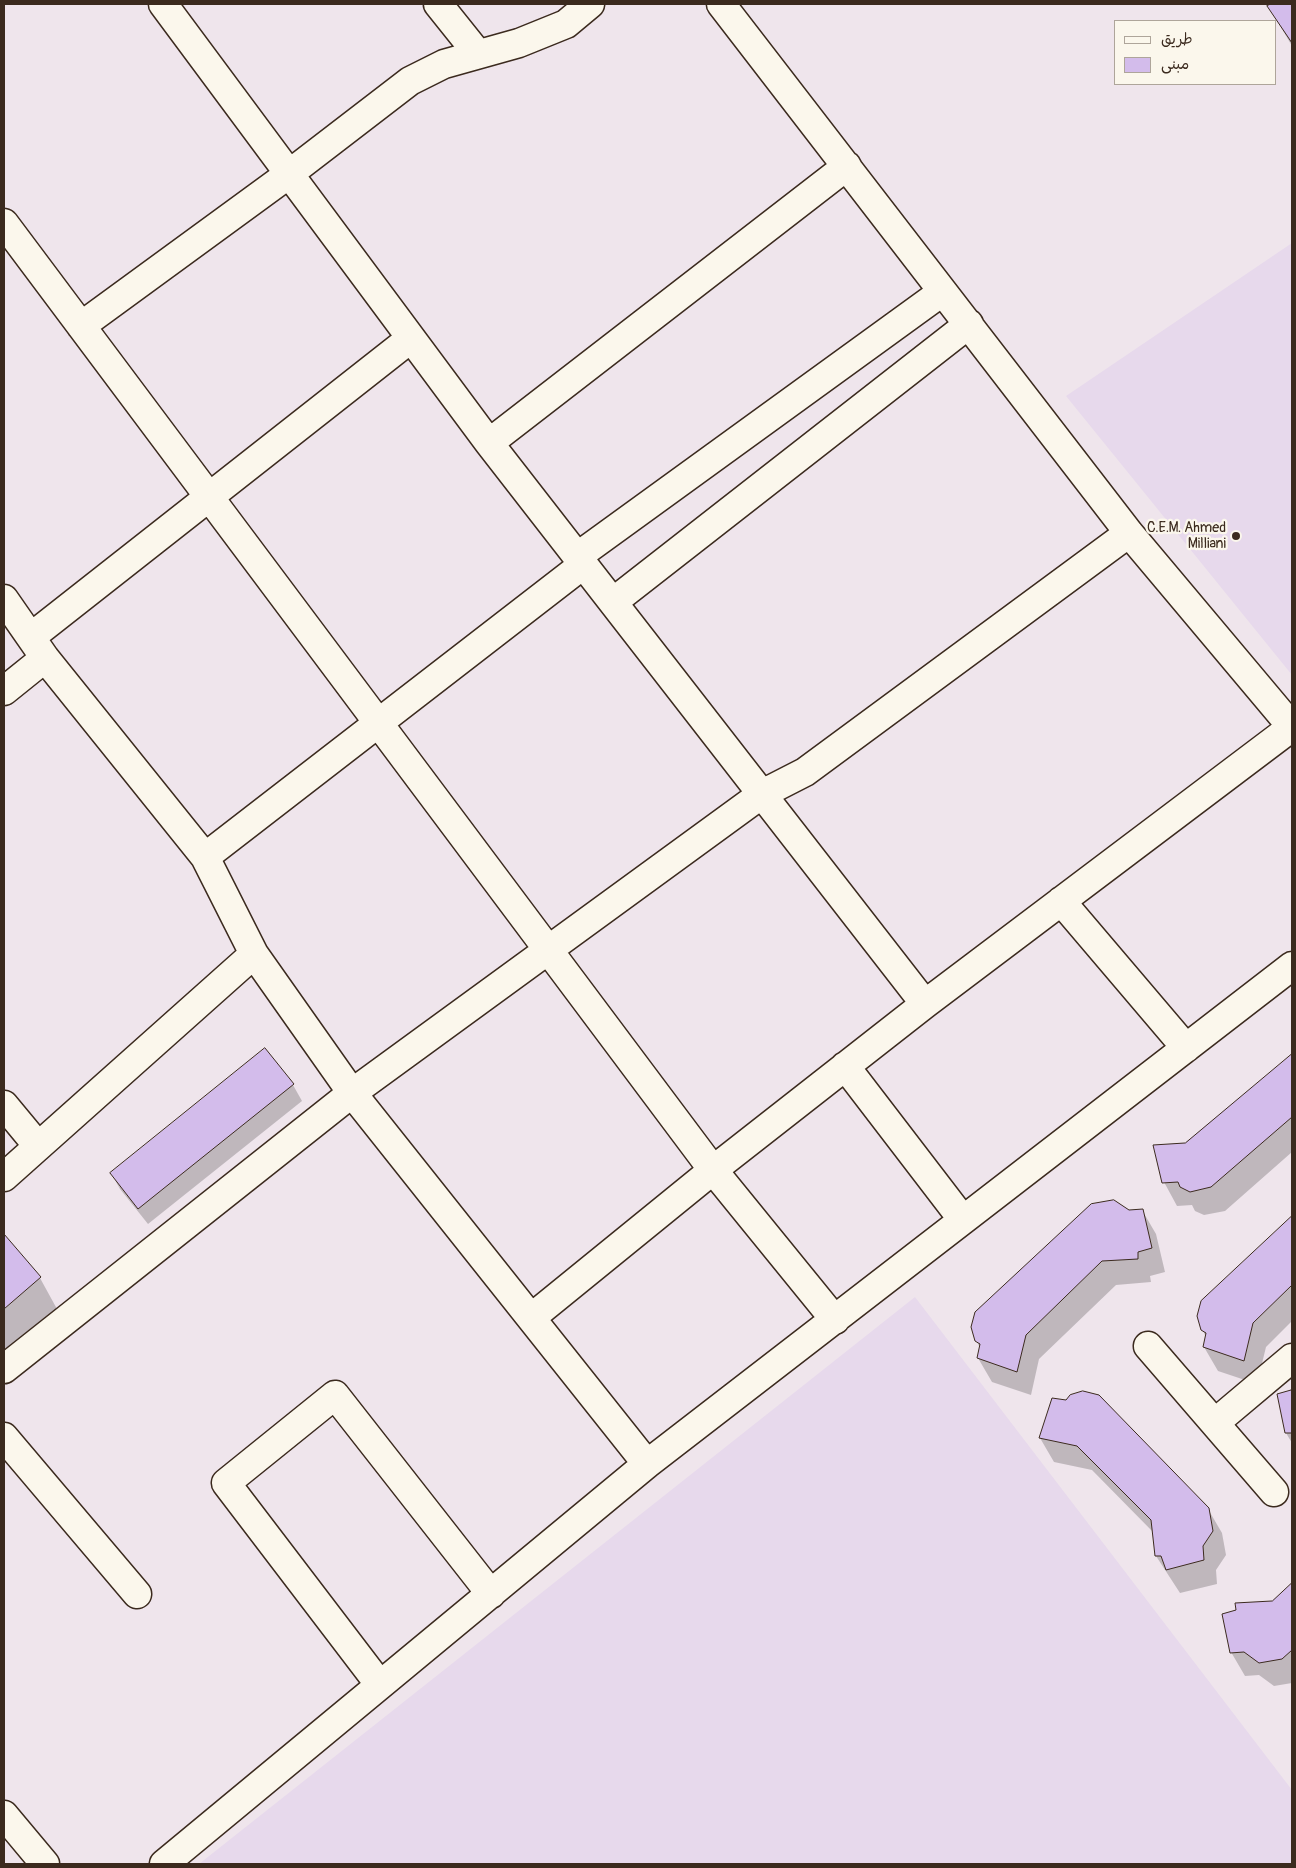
<!DOCTYPE html>
<meta charset="utf-8">
<style>
body{margin:0}
#map{position:relative;width:1296px;height:1868px;overflow:hidden;background:#efe5ec;font-family:Pangolin,"Playpen Sans Arabic",sans-serif}
canvas{display:block}
.frame{position:absolute;inset:0;border:5px solid #3b2a1e;pointer-events:none}
.legend{position:absolute;left:1114px;top:20px;width:162px;height:65px;box-sizing:border-box;background:#fbf7ec;border:1px solid #aea59a;margin:0;padding:6px 9px;list-style:none;font-size:15px;color:#3b2a1e}
.legend li{display:flex;align-items:center;gap:10px;height:25px}
.legend b{width:25px;border:1px solid #aea59a}
</style>
<div id="map">
<canvas width="1296" height="1868"></canvas>
<div class="frame"></div>
<ul class="legend">
<li><b style="height:6px;background:#fbf7ec"></b>طريق</li>
<li><b style="height:14px;background:#d3bceb"></b>مبنى</li>
</ul>
</div>
<script>
const context = document.querySelector('canvas').getContext('2d');
context.lineJoin = 'round';
function fill(path, color) {
  context.fillStyle = color;
  context.fill(path, 'evenodd');
}
function strokePath(path, color, width, dash) {
  context.strokeStyle = color;
  context.lineWidth = width;
  context.lineCap = dash ? 'butt' : 'round';
  context.setLineDash(dash || []);
  context.stroke(path);
}
function drawText(font, color, halo, rows, align = 'center') {
  context.font = font + ' Pangolin,sans-serif';
  context.lineWidth = 4.5;
  context.setLineDash([]);
  context.textBaseline = 'middle';
  context.strokeStyle = halo;
  context.fillStyle = color;
  for (const [text, x, y, turn = 0] of rows) {
    context.save();
    context.translate(x, y);
    context.rotate((+turn || 0) * Math.PI / 180);
    context.textAlign = isNaN(turn) ? turn : align;
    if (halo) context.strokeText(text, 0, 0);
    context.fillText(text, 0, 0);
    context.restore();
  }
}
fill(new Path2D(`
 M1292,243V675L1066,396Z
 M915,1297L1292,1790V1864H199Z`), '#e7d9ec');
fill(new Path2D(`
 M1273,4H1292V46L1269,7Z
 M1292,1055V1152L1225,1211L1204,1215L1195,1211L1192,1205L1177,1206L1164,1182L1186,1144Z
 M293,1085L302,1101L148,1224L120,1189L111,1173Z
 M1142,1210L1156,1234L1165,1272L1150,1276L1151,1282L1116,1285L1039,1359L1031,1395L992,1382L978,1358L980,1348L976,1340L1128,1211Z
 M1292,1217V1321L1266,1347L1257,1384L1218,1371L1204,1347L1206,1337L1202,1329V1301Z
 M4,1236L40,1278L57,1309L4,1354Z
 M1292,1392V1443L1286,1433L1279,1395Z
 M1053,1399L1208,1509L1222,1533L1226,1555L1216,1570L1217,1584L1180,1593L1156,1556L1153,1532L1092,1470L1054,1462L1040,1438Z
 M1292,1585V1683L1274,1686L1259,1675L1245,1676L1231,1652L1273,1603Z`), '#0003');
const building = new Path2D(`
 M1271,4H1292V43L1267,6Z
 M265,1048L294,1084L138,1209L110,1173Z
 M1292,1054V1117L1211,1187L1190,1192L1180,1187L1178,1182L1162,1183L1153,1145L1185,1143Z
 M1114,1200L1129,1210L1143,1209L1152,1248L1138,1252V1259L1102,1261L1026,1335L1017,1372L977,1358L980,1344L975,1341L971,1327L975,1312L1091,1204Z
 M1292,1216V1285L1253,1323L1244,1361L1203,1347L1206,1333L1201,1330L1197,1316L1201,1301Z
 M4,1234L41,1277L4,1309Z
 M1292,1383V1433H1285L1277,1394L1291,1390Z
 M1083,1391L1099,1395L1209,1508L1213,1531L1203,1546L1204,1560L1166,1570L1161,1556H1155L1151,1520L1077,1446L1039,1438L1052,1398L1066,1400L1070,1395Z
 M1292,1583V1650L1282,1659L1259,1663L1244,1652L1230,1653L1222,1614L1236,1610L1235,1603L1272,1601Z`);
fill(building, '#d3bceb');
strokePath(building, '#3b2a1e', 1);
const minor = new Path2D(`
 M163,4L489,443L925,1004
 M438,4L478,54
 M4,223L713,1170L835,1320
 M81,326L289,174L410,81L444,64L519,43L566,24L590,4
 M489,443L847,166
 M578,556L942,292
 M4,599L45,658L205,857L254,954L352,1093L647,1464
 M613,602L969,324
 M31,637L410,339
 M4,691L45,658
 M205,857L584,564
 M1061,901L1186,1048
 M845,1066L963,1220
 M4,1105L38,1146
 M4,1177L254,954
 M531,1318L713,1170L925,1004L1292,727L1129,533L721,4
 M1148,1346L1274,1492
 M4,1369L352,1093L762,794L805,772L1129,533
 M1216,1422L1292,1358
 M4,1437L137,1594
 M380,1685L226,1483L335,1395L491,1594
 M4,1815L45,1864
 M164,1864L647,1464L1292,966`);
strokePath(minor, '#3b2a1e', 31);
strokePath(minor, '#fbf7ec', 28);
for (const [x, y, r, color] of [
 [1236,536,5,"#3b2a1e"]
]) {
  const dot = new Path2D();
  dot.arc(x, y, r, 0, 2 * Math.PI);
  context.fillStyle = color;
  context.fill(dot);
  strokePath(dot, '#fbf7ec', 2);
}
drawText('14px', '#3b2a1e', '#fbf7ec', [
 ["C.E.M. Ahmed",1226,528],
 ["Milliani",1226,544]
], 'right');
</script>
